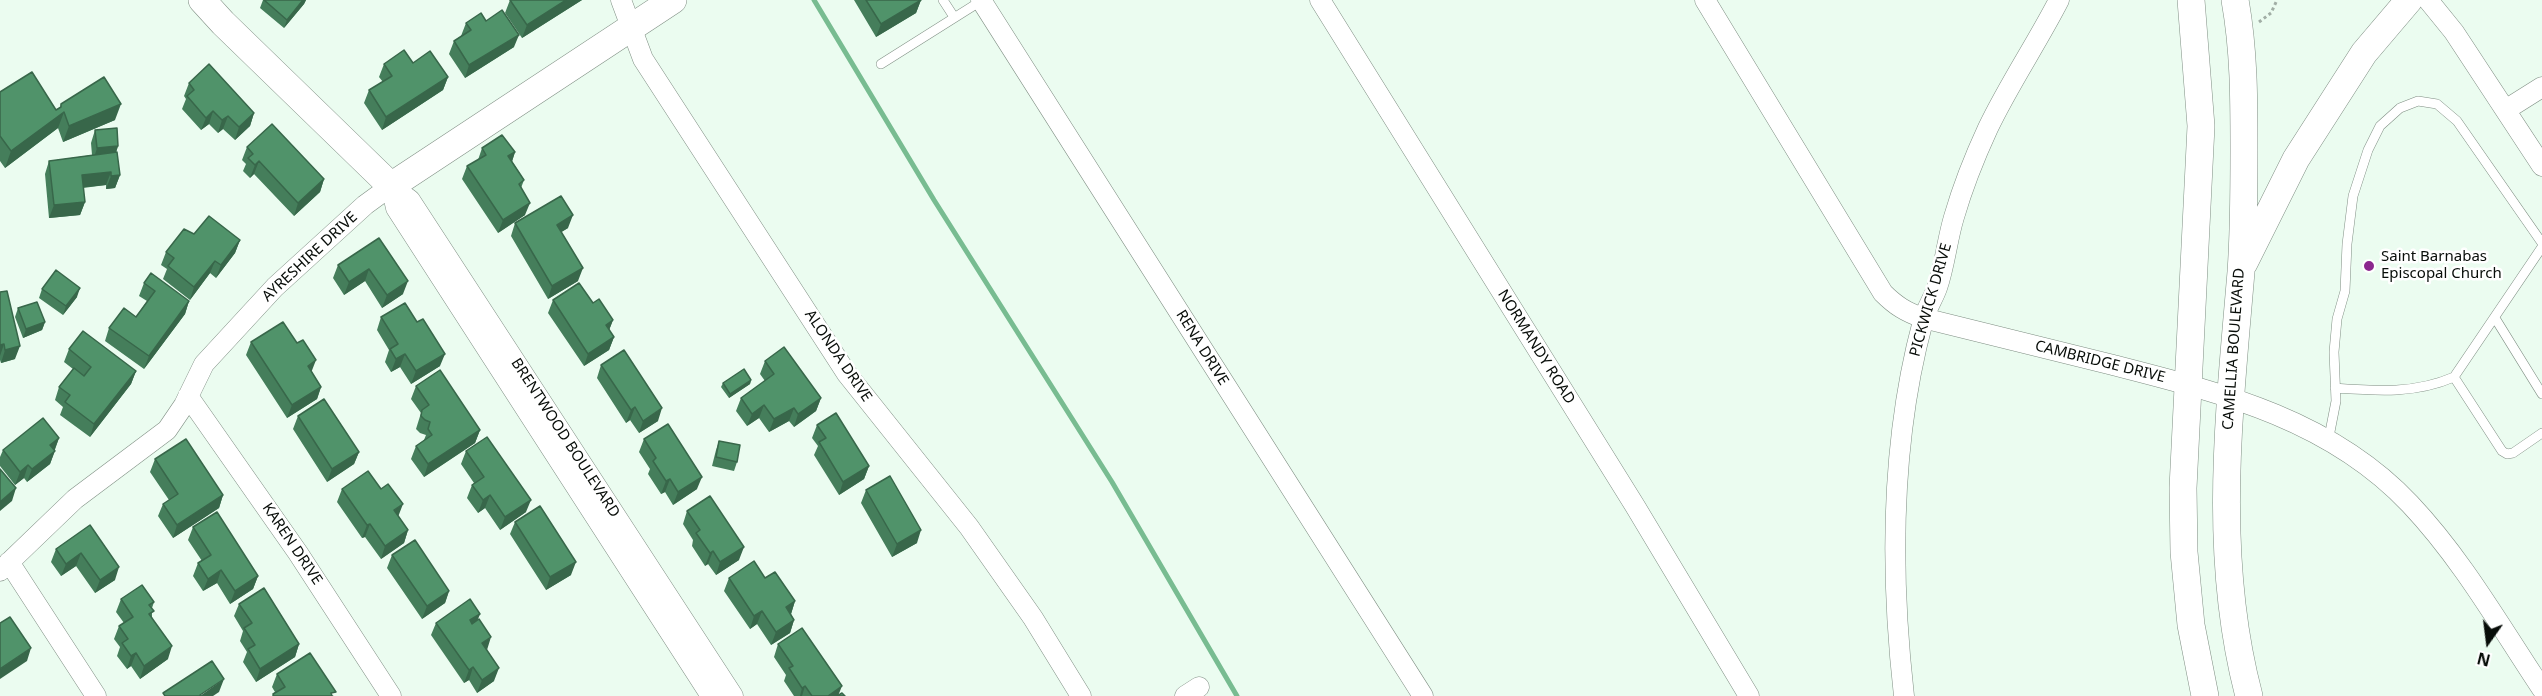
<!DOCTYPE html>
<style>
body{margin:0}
#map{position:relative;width:2542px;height:696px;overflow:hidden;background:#ebfcf0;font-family:"Noto Sans",sans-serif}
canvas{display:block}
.north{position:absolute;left:2458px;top:612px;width:60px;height:60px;-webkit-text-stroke:4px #fff;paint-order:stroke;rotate:194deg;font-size:16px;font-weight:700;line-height:24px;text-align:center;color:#080d09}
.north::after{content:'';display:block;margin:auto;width:21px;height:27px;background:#080d09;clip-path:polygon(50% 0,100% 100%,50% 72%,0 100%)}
</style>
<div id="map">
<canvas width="2542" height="696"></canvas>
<div class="north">N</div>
</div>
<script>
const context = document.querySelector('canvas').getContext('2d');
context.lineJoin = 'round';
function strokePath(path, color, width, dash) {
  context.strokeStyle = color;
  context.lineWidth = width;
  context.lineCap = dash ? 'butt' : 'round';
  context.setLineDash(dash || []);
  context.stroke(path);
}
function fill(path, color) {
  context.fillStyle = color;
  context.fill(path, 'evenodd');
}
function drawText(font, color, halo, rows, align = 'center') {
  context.font = font + ' "Noto Sans",sans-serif';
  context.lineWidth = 5;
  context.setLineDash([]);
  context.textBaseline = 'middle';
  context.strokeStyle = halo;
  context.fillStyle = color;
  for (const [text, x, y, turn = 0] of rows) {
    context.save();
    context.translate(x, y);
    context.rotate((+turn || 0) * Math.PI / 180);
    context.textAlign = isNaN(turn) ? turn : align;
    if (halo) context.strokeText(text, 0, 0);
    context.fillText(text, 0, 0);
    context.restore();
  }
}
strokePath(new Path2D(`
 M814,0L934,200L1112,482L1237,696`), '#78bc91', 5);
const lane = new Path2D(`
 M943,0L954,17
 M881,64L981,1
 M2495,318L2542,394
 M2454,377L2502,451L2507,454L2513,453L2542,433
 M2335,388C2377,391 2415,394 2454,377L2542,247
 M2328,442L2336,401L2334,352L2337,319L2345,291L2347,244L2353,196L2368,150L2380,126L2400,108L2418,101L2437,104L2457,121L2542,243`);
const street = new Path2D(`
 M621,0L643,59L847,374L969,527L1033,618L1081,696
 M981,0L1423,696
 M1320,0L1635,506L1749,696
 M1705,0L1883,293C1896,306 1906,312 1923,318C1985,333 2047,349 2109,364C2218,392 2329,418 2410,504C2462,559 2500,626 2542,689
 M2428,0L2454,32L2542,166
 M2507,109L2542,87
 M391,186L410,200L733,696
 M391,186L396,208L711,696
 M188,396L298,553L391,696
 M9,562L96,696
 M0,571L75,499L167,430L184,405L204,364L275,287L365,205L391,186
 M1185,696L1199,687
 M1904,696C1890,572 1890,443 1923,321C1926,309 1933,299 1937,288C1945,265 1947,240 1954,217C1963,186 1975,156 1988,128C2009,84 2037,43 2059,0`);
const secondary = new Path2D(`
 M202,0L223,23L391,186L673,0
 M2191,0L2201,126L2183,488L2184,552L2191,625L2205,696
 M2235,0C2244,50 2244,99 2244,149C2244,190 2244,231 2241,272C2229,414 2212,556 2249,696
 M2244,263L2296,159L2364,53L2409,0`);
strokePath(lane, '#7f8e83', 10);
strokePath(street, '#7f8e83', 21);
strokePath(secondary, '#7f8e83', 28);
strokePath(new Path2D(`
 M2259,22L2271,13L2277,0`), '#a1aea5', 3, [3, 3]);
strokePath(lane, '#fff', 9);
strokePath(street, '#fff', 20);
strokePath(secondary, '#fff', 27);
fill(new Path2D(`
 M263,0H306L304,4L284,28L260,8Z
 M510,0H582L522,38L505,13Z
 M854,0H921L916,13L876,37Z
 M486,21L514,47L465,78L449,54L454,41L461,36L466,23Z
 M413,63L448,77L443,90L382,130L364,103L369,90L383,82L379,77L384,64Z
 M189,83L254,113L250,126L235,140L223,129L218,133L209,124L201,130L182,109L186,99L184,96Z
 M0,92L56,110L60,108L61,104L115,120L63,142L58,128L5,168L0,161Z
 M95,130L118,146L116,152L120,175L115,188L106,189V185L83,188L85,202L80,215L49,218L45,174L49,161L92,155L91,143Z
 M247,147L324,179L320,192L294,216L254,174L250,178L243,171L246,164L242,160Z
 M482,148L515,152L512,161L524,180L521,188L525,215L498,233L462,179L467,166L478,160Z
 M515,223L568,228L561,232L578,281L548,299L511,236Z
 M194,234L240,240L235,253L216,278L210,273L190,300L163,279L167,269L161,265L166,252Z
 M379,238L403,294L382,308L365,281L344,295L333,278L338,265Z
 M144,283L189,301L185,314L144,369L105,341L109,328L136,317L147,301L139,296Z
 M42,289L77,297L63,315L39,298Z
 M0,292L15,359L1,363L0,360Z
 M553,300L593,303L613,320L609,330L614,337L609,350L584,366L548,313Z
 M18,308L45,322L42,330L23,338L15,317Z
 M381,317L440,366L411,384L400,367L391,372L385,362L389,350L377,330Z
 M251,342L312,372L321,387L317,399L287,418L246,355Z
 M69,349L136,371L131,384L90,437L60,415L63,407L55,400L59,387L73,369L64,362Z
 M765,361L821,398L816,411L794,427L789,421L769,432L759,418L747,426L736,411L741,398L765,381L760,374Z
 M601,365L658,421L639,433L630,420L626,423L597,378Z
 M751,380L750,384L729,398L721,387L723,383Z
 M416,386L480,430L475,443L424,477L411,459L416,446L424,440L426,435L420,433L416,429L421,413L411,399Z
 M298,416L359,452L354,464L327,482L293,429Z
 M817,425L869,466L864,479L839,495L814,455L818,446L812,438Z
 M59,438L50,464L27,482L24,478L15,485L0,466V457L3,450Z
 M644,439L697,489L673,505L665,492L661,494L648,474L650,469L639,452Z
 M719,441L737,462L734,471L712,466L716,450Z
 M466,451L526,512L500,530L485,508L478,513L467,498L472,485L474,483L461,464Z
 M155,459L223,495L219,508L173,538L158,516L163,504L169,500L150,472Z
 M342,489L399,517L408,530L404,543L381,559L365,537L362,538L337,502Z
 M866,490L917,543L892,557L861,503Z
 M687,511L739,560L716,575L708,564L705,566L692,546L693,540L683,524Z
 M515,522L571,575L546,590L510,534Z
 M90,525L115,580L95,593L76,566L61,576L51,562L56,549Z
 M193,527L258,576L253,589L230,604L217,583L203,591L193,576L198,563L202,561L188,540Z
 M392,555L449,591L445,603L422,619L387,568Z
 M729,578H765L795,601L791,614L794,620L790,633L771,645L757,624L750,629L724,591Z
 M121,599L154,602L152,608V617L168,659L140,679L131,666L127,669L117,656L120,647L114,639L119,626L124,623L116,612Z
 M239,604L299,644L295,657L256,682L243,662L247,652L240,641L243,631L234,616Z
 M477,620L486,650L494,681L477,693L469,680L464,683L431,635L436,623Z
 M778,644L839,695L845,696H794L784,681L786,675L774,657Z
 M277,674L334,696H272L273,694L275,692L272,687Z`), '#457e5b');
fill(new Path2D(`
 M303,0H306L304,4L284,28L287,20Z
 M566,0H582L522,38L527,25Z
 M921,0L916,13L876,37L881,24Z
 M519,35L514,47L465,78L469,65Z
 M448,77L443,90L382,130L386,117Z
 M121,104L115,120L63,142L69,126Z
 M213,111L209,124L201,130L206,118Z
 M64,112L58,128L5,168L11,151Z
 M254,113L250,126L235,140L239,127Z
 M228,116L223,129L218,133L222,120Z
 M118,146L114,159L93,161L97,148Z
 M515,152L511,165L508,156Z
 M259,161L254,174L250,178L255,165Z
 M111,172L106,185L77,188L82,175Z
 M120,175L115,188L106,189L111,176Z
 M324,179L320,192L294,216L298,203Z
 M85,202L80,215L49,218L54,205Z
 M530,203L525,215L498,233L503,220Z
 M573,215L568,228L552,238L557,225Z
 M240,240L235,253L216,278L221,265Z
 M215,261L210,273L190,300L194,287Z
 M583,268L578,281L548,299L552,286Z
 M369,269L365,281L344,295L349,282Z
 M408,281L403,294L382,308L387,295Z
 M80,288L77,297L63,315L66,306Z
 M189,301L185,314L144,369L149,356Z
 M613,320L608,333L606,325Z
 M45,322L42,330L23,338L26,329Z
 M614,337L609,350L584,366L588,354Z
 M4,344L0,356V345Z
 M20,346L15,359L1,363L5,350Z
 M405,354L400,367L391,372L396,359Z
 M445,354L440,366L411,384L416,371Z
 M316,360L311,373L308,366Z
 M136,371L131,384L90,437L94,424Z
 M751,380L750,384L729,398L730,394Z
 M321,387L317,399L287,418L292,405Z
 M821,398L816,411L794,427L798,414Z
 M764,405L759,418L747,426L752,414Z
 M635,407L630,420L626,423L631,410Z
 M662,408L658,421L639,433L643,421Z
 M794,408L789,421L769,432L774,419Z
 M480,430L475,443L424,477L428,464Z
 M59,438L54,451L50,445Z
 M55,451L50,464L27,482L32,469Z
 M359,452L354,464L327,482L332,469Z
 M28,465L24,478L15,485L20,472Z
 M869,466L864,479L839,495L843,482Z
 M702,477L697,489L673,505L678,492Z
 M670,479L665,492L661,494L666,481Z
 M16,488L12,501L0,511V502Z
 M223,495L219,508L173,538L177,525Z
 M490,495L485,508L478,513L483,500Z
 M531,500L526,512L500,530L505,517Z
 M403,504L398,517L394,510Z
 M370,524L365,537L362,538L367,525Z
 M408,530L404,543L381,559L385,546Z
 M921,530L917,543L892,557L897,544Z
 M744,547L739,560L716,575L720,562Z
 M713,551L708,564L705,566L710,553Z
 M81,553L76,566L61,576L66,564Z
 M576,562L571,575L546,590L550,577Z
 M119,567L115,580L95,593L100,580Z
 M221,570L217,583L203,591L208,579Z
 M258,576L253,589L230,604L235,591Z
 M449,591L445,603L422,619L427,606Z
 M795,601L791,614L786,607Z
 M762,611L757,624L750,629L754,616Z
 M480,614L475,627L470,620Z
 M794,620L790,633L771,645L776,632Z
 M491,637L487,650L482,643Z
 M299,644L295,657L256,682L260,669Z
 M172,646L168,659L140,679L144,666Z
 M31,648L27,661L0,679V669Z
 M136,653L131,666L127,669L131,656Z
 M473,667L469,680L464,683L469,670Z
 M499,668L494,681L477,693L482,680Z
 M224,679L219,692L213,696H200Z
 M805,686L802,696H800L802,688Z
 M842,686L838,696H828Z`), '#38674a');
const building = new Path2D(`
 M264,0H303L287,20Z
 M510,0H566L527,25Z
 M866,0H921L881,24Z
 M502,10L519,35L469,65L454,41L471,30L466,23L481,13L486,21Z
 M404,50L413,63L430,51L448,77L386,117L369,90L392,76L384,64Z
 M209,64L254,113L239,127L228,116L222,120L213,111L206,118L187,96L194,90L189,83Z
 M32,72L56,110L61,107V104L104,77L121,104L69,126L64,112L11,151L0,136V92Z
 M272,124L324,179L298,203L259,161L255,165L248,158L253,154L247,147Z
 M117,128L118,146L97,148L95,130Z
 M502,135L515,152L508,156L524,180L519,184L530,203L503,220L467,166L486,155L482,148Z
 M117,152L120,175L111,176V172L82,175L85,202L54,205L49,161Z
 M561,196L573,215L557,225L583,268L552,286L515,223Z
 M209,216L240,240L221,265L215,261L194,287L168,266L174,258L166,252L184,229L194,234Z
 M379,238L408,281L387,295L369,269L349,282L338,265Z
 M56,270L80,288L66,306L42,289Z
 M151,273L189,301L149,356L109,328L124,308L136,317L155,291L144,283Z
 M579,283L593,303L599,299L613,320L606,325L614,337L588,354L553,300Z
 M7,291L20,346L5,350L4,344L0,345V292Z
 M37,302L45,322L26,329L18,308Z
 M405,303L417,322L423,319L445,354L416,371L405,354L396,359L390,349L398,344L381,317Z
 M283,322L297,343L303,340L316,360L308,366L321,387L292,405L251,342Z
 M83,331L136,371L94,424L65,402L70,395L59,387L74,368L84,376L91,367L69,349Z
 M784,347L821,398L798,414L794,408L774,419L764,405L752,414L741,398L774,374L765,361Z
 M624,350L662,408L643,421L635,407L631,410L601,365Z
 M744,369L751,380L730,394L723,383Z
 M440,370L480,430L428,464L416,446L432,435L428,429L430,422L425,420L421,416L422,410L429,405L416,386Z
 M324,399L359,452L332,469L298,416Z
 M836,413L869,466L843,482L819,442L826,438L817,425Z
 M43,418L59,438L50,445L55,451L32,469L28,465L20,472L3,450Z
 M668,424L702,477L678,492L670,479L666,481L653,461L656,458L644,439Z
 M487,437L531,500L505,517L490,495L483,500L472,485L484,477L466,451Z
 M186,439L223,495L177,525L163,504L178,494L155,459Z
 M719,441L740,445L737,462L716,457Z
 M0,469L16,488L0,502Z
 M368,471L381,489L388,484L403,504L394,510L408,530L385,546L370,524L367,525L342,489Z
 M890,476L921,530L897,544L866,490Z
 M710,496L744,547L720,562L713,551L710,553L696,533L700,530L687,511Z
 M540,506L576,562L550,577L515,522Z
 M217,512L258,576L235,591L221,570L208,579L198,563L211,555L193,527Z
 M90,525L119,567L100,580L81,553L66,564L56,549Z
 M415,540L449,591L427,606L392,555Z
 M754,561L765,578L775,572L795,601L786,607L794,620L776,632L762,611L754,616L729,578Z
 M142,585L154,602L149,605L154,611L149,614L172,646L144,666L136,653L131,656L122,643L128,639L119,626L133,617L121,599Z
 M264,588L299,644L260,669L248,649L255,645L244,628L252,623L239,604Z
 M470,599L480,614L470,620L472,624L479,619L491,637L482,643L499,668L482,680L473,667L469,670L436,623Z
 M10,617L31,648L0,669V623Z
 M802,628L842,686L828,696H812L805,686L802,688L789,668L793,666L778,644Z
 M310,653L336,692L331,693L332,696H274L273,694L285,687L277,674Z
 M212,661L224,679L200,695L201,696H165L163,693Z
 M842,693L845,696H837Z`);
fill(building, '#50936a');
strokePath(building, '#38674a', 1.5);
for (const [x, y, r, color] of [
 [2369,266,6,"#8b278e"]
]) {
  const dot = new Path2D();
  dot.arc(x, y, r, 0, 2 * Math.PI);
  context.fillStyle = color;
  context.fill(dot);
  strokePath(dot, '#fff', 2);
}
drawText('15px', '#080d09', '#fff', [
 ["AYRESHIRE DRIVE",310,257,-43],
 ["PICKWICK DRIVE",1931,300,-74],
 ["NORMANDY ROAD",1536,347,58],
 ["RENA DRIVE",1202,348,58],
 ["CAMELLIA BOULEVARD",2234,349,-86],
 ["ALONDA DRIVE",838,356,56],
 ["CAMBRIDGE DRIVE",2100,362,14],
 ["BRENTWOOD BOULEVARD",565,438,57],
 ["KAREN DRIVE",292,544,56]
]);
drawText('15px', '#080d09', '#fff', [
 ["Saint Barnabas",2381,257],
 ["Episcopal Church",2381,274]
], 'left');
</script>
